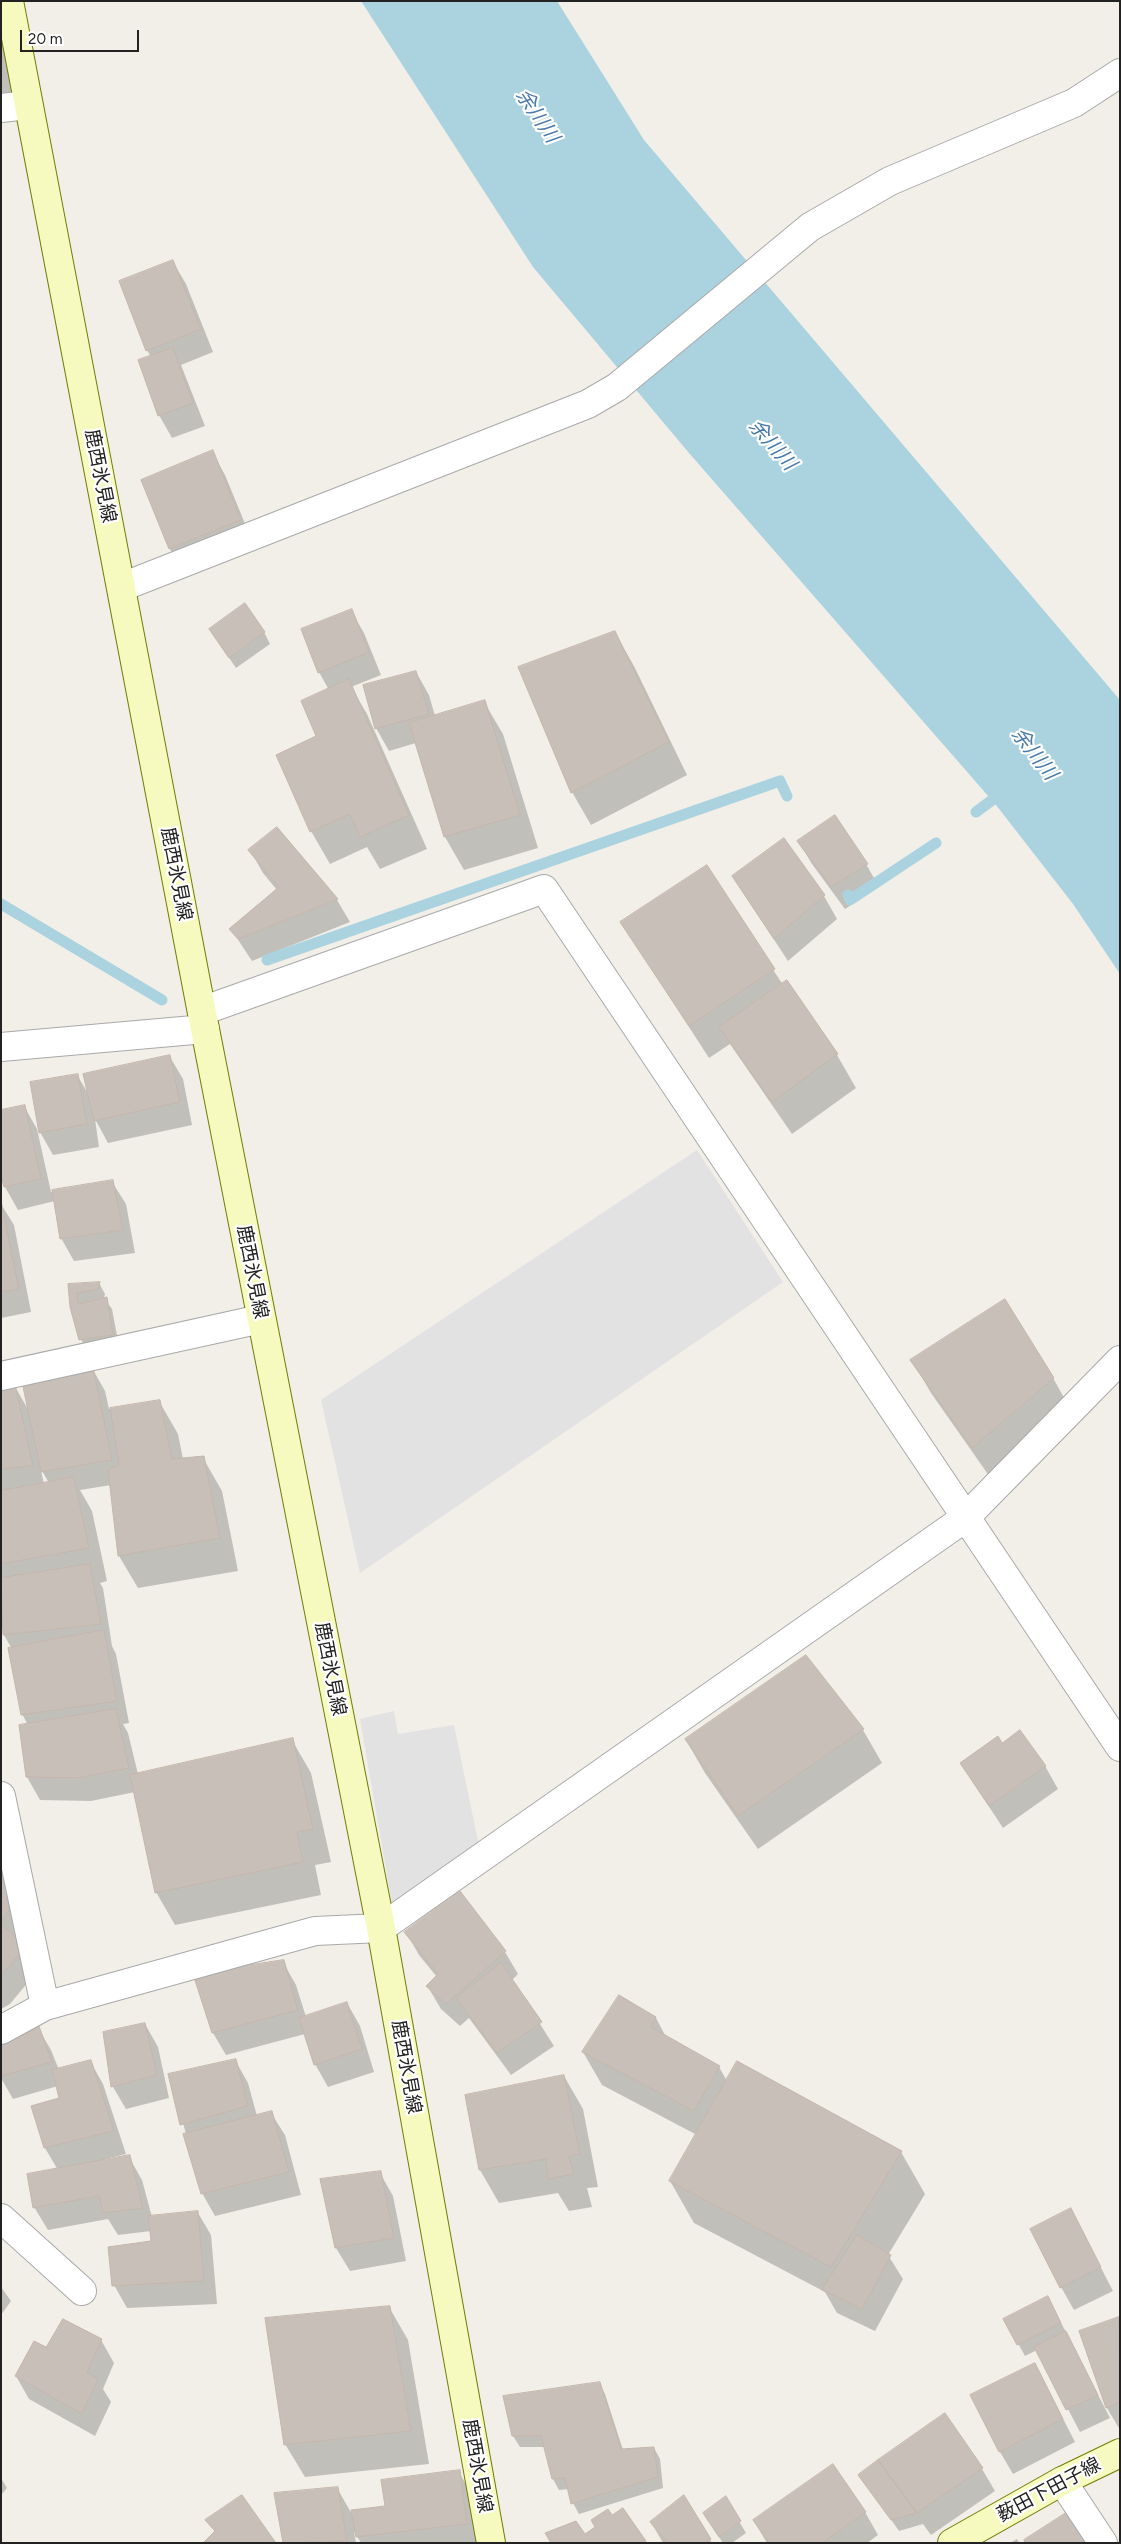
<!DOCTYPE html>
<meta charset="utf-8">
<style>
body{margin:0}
#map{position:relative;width:1121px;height:2544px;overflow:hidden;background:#f2efe9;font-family:Figtree,sans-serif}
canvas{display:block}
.frame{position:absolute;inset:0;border:2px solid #222;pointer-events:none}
.scale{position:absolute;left:20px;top:30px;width:119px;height:22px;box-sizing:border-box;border:2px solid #222;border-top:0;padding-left:6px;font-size:15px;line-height:18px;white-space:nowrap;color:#222;-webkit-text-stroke:4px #fff;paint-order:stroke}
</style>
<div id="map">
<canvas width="1121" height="2544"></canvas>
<div class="frame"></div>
<div class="scale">20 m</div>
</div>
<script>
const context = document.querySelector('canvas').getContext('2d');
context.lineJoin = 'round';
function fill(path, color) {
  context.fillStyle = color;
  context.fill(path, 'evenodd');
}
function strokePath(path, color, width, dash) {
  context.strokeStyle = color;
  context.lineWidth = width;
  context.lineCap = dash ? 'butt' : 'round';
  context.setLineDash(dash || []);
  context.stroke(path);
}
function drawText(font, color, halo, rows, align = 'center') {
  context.font = font + ' Figtree,"Noto Sans JP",sans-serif';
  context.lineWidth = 4.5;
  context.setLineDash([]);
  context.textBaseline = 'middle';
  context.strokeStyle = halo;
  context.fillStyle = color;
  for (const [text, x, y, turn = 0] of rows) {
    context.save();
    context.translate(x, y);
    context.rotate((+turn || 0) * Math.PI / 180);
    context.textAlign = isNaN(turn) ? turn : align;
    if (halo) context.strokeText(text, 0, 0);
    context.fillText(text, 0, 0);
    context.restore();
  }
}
fill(new Path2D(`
 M697,1150L783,1282L360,1573L321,1400Z
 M394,1711L398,1734L454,1725L479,1846L392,1904L360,1719Z`), '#e2e2e2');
fill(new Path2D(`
 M361,1H557L644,140L1120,700V974L1073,904L996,805L689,453L533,267Z`), '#aad3df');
fill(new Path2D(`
 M1,36L8,48L15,106L1,96Z
 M173,262L186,284L213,352L181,365L205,426L172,438L159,415L151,357L147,350Z
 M212,452L225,475L253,543L183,571L170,549L142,481Z
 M351,611L364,633L381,675L351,687L367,714L427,849L380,869L367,847L330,864L311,831L318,737L329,690L319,672Z
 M264,632L270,644L236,668L217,640Z
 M615,633L634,666L687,775L591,825L572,792Z
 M416,672L429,695L435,716L484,702L503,734L538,848L464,870L445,837L416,743L389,751L376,728Z
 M277,828L337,900L350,922L252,961L231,929L277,890L263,873L250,850Z
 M784,840L824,896L837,919L788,961L733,877Z
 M799,842L866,864L879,887L845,909L812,864Z
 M707,867L783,985L787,982L837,1055L856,1088L792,1134L730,1044L709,1058L621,922Z
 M170,1057L183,1079L192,1125L108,1143L95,1119L99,1147L53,1155L40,1132L77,1075L89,1095Z
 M24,1106L37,1129L51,1192L112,1182L126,1204L135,1253L74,1261L61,1238L55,1201L18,1210L5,1187L1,1171Z
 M1,1204L14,1225L31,1312L1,1318Z
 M99,1283L105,1294L104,1298L112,1309L119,1346L87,1351L81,1339L70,1286Z
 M912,1360L1053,1378L1072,1412L992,1480L931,1393Z
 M92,1368L105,1391L109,1409L159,1401L178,1434L183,1459L203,1458L222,1491L238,1571L138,1588L119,1556L111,1485L80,1490L92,1511L107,1581L100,1583L103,1588L112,1646L116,1654L129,1723L123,1724L128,1733L138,1774L292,1740L311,1773L331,1862L315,1865L321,1895L175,1925L156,1892L135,1792L91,1801L40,1800L27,1777L28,1725L22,1714L12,1649L4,1635L1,1622V1388L14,1385L29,1411ZM41,1471H42L49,1483L44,1484Z
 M805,1656L863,1730L882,1763L758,1849L705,1773L686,1740Z
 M961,1764L1045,1766L1058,1789L1003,1828Z
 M1,1845L38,1970L10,2004L1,2009Z
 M406,1932L505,1952L518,1974L512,1980L554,2046L511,2075L469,2018L460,2026L441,2009L428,1987L437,1977L419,1955Z
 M283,1962L296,1985L306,2017L347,2003L360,2026L374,2072L328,2087L315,2064L305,2034L226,2055L213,2033Z
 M619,1997L656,2018L666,2037L719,2067L727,2081L901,2152L925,2194L888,2255L903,2279L875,2331L837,2313L825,2292L694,2223L670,2181L697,2135L602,2085L583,2052Z
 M145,2024L158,2047L169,2098L126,2109L113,2087L104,2033Z
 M38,2028L51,2050L59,2070L90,2061L103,2084L126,2154L105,2159V2161L129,2157L142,2180L152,2217L198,2213L211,2235L217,2304L127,2308L114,2285L152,2242L151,2231L118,2235L108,2219L48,2230L34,2207L58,2170L45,2148L61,2099L58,2086L13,2099L1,2078V2042Z
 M235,2060L248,2083L257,2116L271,2113L285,2135L301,2195L215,2216L202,2193L170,2075Z
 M564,2076L583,2109L598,2187L587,2188L592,2207L569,2211L558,2193L499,2203L480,2170L466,2096Z
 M380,2173L393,2196L406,2261L350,2271L336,2248L321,2180Z
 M1083,2233L1113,2291L1074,2310L1061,2287Z
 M1,2287L11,2301L1,2315Z
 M389,2307L408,2340L429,2464L305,2477L285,2444Z
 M1054,2309L1110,2418L1080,2432L1037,2350L1025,2356L1005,2320Z
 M1120,2317V2430L1107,2408L1080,2332Z
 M101,2340L114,2363L103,2389L111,2402L95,2436L29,2399L16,2376L47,2349Z
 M1035,2364L1075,2442L1013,2474L1000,2452Z
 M599,2383L605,2394L623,2450L654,2448L660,2459L663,2488L579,2514L573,2503L569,2489L559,2490L553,2479L545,2447H520L513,2436Z
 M982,2469L995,2491L931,2535L923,2524L899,2531L860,2475Z
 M459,2472L472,2495L479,2543H361L354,2531L356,2543H284L337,2488L353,2516L387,2507Z
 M1,2478L7,2488L1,2495Z
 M684,2497L712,2543H663L651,2522Z
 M725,2498L746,2533L732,2543H723L704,2514Z
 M865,2512L878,2535L867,2543H767L754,2521Z
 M1017,2539L1019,2543H1010Z`), '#0003');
strokePath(new Path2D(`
 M976,812L1003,792
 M848,895L850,900L936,843
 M1,904L162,1000
 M267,960L780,781L787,796`), '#aad3df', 11);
const building = new Path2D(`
 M173,260L201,329L146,351L119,281Z
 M173,348L193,403L158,416L138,360Z
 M213,450L241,520L169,549L141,480Z
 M245,603L265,632L229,658L209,629Z
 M352,609L369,652L318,673L301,629Z
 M615,631L669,742L571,793L518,667Z
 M416,671L429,714L375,729L363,685Z
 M349,679L409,815L360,837L350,814L310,832L276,755L316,736L301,701Z
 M485,700L520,815L444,837L409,723Z
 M835,815L868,864L831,887L797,841Z
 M277,827L338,899L238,939L229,929L279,887L248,850Z
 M784,838L825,895L774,939L732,876Z
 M707,865L775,969L689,1026L620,922Z
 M787,980L838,1054L772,1102L719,1027Z
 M170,1055L180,1102L94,1121L83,1074Z
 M78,1074L87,1124L39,1133L30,1082Z
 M25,1105L41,1179L4,1187L1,1176V1110Z
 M113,1180L123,1230L60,1239L52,1190Z
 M1,1201L19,1289L1,1292Z
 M100,1282L98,1289L77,1293L78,1304L107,1297L113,1335L79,1340L70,1307L68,1284Z
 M1005,1299L1054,1378L972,1448L910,1360Z
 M93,1367L112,1460L41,1472L22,1382Z
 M15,1384L33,1466L1,1469V1386Z
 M160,1400L172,1459L204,1456L220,1538L118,1556L108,1470L119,1465L110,1408Z
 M74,1477L89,1548L1,1564V1491Z
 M90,1564L101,1624L3,1635L1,1578Z
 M104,1630L117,1701L21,1715L8,1648Z
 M806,1655L864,1729L738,1816L685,1739Z
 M116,1709L129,1768L78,1778L26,1777L19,1725Z
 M1020,1730L1046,1766L989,1806L960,1763L998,1736L1002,1743Z
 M293,1738L313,1829L297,1832L303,1862L155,1893L130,1775Z
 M1,1861L16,1898L4,1919L1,1917Z
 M460,1891L506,1951L446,2004L426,1986L438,1974L404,1932Z
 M1,1924L26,1946L1,1976Z
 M284,1960L298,2010L212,2033L193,1974Z
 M501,1963L542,2022L497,2053L456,1998Z
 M619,1995L656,2017L651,2027L720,2066L694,2111L582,2052Z
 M347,2002L362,2049L314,2065L299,2018Z
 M145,2023L157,2075L111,2087L103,2032Z
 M39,2026L52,2062L1,2076V2040Z
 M236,2059L248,2106L180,2125L168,2074Z
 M91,2060L114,2131L44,2148L31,2106L59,2098L52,2070Z
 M737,2061L902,2151L831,2267L669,2181Z
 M564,2075L580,2154L569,2156L574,2174L548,2179L546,2159L479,2170L465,2095Z
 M272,2111L289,2172L201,2194L183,2134Z
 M130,2155L143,2208L103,2213L99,2196L33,2208L27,2174Z
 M381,2171L394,2238L335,2248L320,2179Z
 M1071,2208L1101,2267L1060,2288L1030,2229Z
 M198,2211L204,2281L112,2286L108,2247L151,2241L148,2216Z
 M857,2235L891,2255L862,2309L822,2290Z
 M1048,2296L1061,2323L1017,2345L1003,2319Z
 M390,2306L411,2431L284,2445L265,2318Z
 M1119,2317L1120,2402L1106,2408L1079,2331Z
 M63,2319L102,2339L87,2372L98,2379L82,2414L15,2376L34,2341L46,2347Z
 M1066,2331L1098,2395L1066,2410L1034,2347Z
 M1035,2363L1063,2419L999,2452L970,2395Z
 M600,2382L621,2449L654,2447L658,2477L571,2504L565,2478L552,2479L541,2436H512L503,2396Z
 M945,2413L983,2468L917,2513L878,2460Z
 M878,2460L917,2513L891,2520L858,2475Z
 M833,2464L866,2512L822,2543H769L753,2520Z
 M460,2470L467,2524L356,2537L351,2510L385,2506L381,2480Z
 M338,2487L347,2541L283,2543L274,2493Z
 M242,2495L276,2543H203L215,2531L205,2520Z
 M684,2495L711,2539L705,2543H668L650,2522Z
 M726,2496L741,2521L719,2537L703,2513Z
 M623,2508L646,2541L643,2543H551L545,2533L576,2521L585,2534L595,2527L591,2520L608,2509L612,2515Z
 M1069,2511L1088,2543H1025L1024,2540Z`);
fill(building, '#c7bfb8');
strokePath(building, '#c4b6ab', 1);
const street = new Path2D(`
 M1,108L28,105
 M122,587L588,404L617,387L810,227L890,181L1074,103L1120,73
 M202,1011L544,889L1120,1747
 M1,1047L205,1029
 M1,1376L261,1319
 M1,1796L45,2006
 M1,2030L45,2006L315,1931L381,1928L965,1518L1120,1360
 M1,2218L82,2291
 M1062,2481L1103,2543`);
const secondary = new Path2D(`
 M9,1L205,1029L381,1928L491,2543
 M952,2543L1062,2481L1120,2453`);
strokePath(street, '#a9a9a9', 30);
strokePath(secondary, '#707d05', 30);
strokePath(street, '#fff', 28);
strokePath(secondary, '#f7fabf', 28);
drawText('19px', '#222', '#fff', [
 ["鹿西氷見線",100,476,79],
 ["鹿西氷見線",176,874,79],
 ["鹿西氷見線",252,1272,79],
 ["鹿西氷見線",330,1669,79],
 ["鹿西氷見線",406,2067,80],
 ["鹿西氷見線",477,2466,80],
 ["薮田下田子線",1049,2490,-28]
]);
drawText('italic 20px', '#4a7aab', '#fff', [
 ["余川川",537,116,56],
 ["余川川",772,445,49],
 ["余川川",1034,754,52]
]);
</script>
